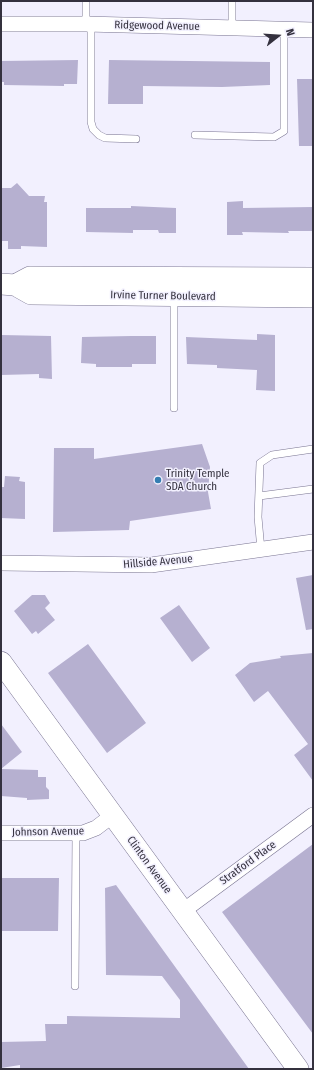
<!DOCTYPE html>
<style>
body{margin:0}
#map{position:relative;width:314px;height:1070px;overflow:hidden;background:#f2f0fe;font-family:"Fira Sans Condensed",sans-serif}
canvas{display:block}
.frame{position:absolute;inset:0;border:2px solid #34313e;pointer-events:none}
.north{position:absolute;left:258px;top:16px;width:40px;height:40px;-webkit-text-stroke:3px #f2f0fe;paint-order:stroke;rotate:73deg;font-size:11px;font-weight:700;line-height:16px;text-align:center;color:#34313e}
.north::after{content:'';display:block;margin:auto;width:14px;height:18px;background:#34313e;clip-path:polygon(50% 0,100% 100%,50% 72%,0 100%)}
</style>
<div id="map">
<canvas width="314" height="1070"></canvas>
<div class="frame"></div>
<div class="north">N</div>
</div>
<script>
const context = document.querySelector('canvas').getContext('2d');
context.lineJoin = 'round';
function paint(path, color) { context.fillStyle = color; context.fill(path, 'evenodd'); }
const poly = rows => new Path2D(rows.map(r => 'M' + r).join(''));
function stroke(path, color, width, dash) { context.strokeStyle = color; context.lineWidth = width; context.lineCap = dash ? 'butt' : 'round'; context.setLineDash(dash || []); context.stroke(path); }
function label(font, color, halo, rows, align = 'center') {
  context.font = font + ' "Fira Sans Condensed",sans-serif'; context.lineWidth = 3; context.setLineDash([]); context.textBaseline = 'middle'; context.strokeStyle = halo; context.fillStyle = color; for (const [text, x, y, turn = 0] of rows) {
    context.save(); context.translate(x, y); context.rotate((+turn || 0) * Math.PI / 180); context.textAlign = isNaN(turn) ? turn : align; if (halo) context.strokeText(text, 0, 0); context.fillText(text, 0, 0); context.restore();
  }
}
paint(poly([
 [78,60,77,84,64,84,64,86,4,85,4,82,1,82,1,61],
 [109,60,270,62,270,85,222,87,143,86,143,104,108,104],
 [297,79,313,79,313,146,299,146],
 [17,183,29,196,45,196,44,202,47,202,47,247,21,246,21,249,8,249,8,241,1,241,1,188,11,188],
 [243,201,243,208,313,207,313,231,288,231,289,233,242,232,243,235,227,235,227,202],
 [131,206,176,208,176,233,159,233,158,230,133,230,133,233,86,232,86,208,131,208],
 [257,334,275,335,275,391,256,390,257,370,217,368,217,365,187,364,186,337,257,340],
 [1,335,51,336,52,379,39,378,39,374,1,375],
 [131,336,156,336,156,364,132,364,132,367,96,367,96,364,81,363,82,337],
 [202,444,210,467,208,492,211,509,130,521,129,530,53,532,54,448,94,448,94,459],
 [5,476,20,477,19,481,25,482,25,519,1,518,1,487,4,487],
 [313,575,313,629,306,630,296,578],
 [32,595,45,595,50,603,45,608,55,620,38,634,36,631,32,634,14,611],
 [179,605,210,648,192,662,160,618],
 [88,644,146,723,107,753,48,673],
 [313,653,313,781,294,755,308,744,268,691,254,702,235,675,250,663,281,658,280,656],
 [1,724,22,752,1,769],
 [1,769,38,770,38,777,46,777,46,787,49,790,49,799,27,800,27,798,1,796],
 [313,844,313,1034,222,912],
 [1,878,59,878,58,931,1,931],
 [116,885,249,1069,20,1069,20,1065,1,1068,1,1042,46,1041,45,1024,67,1024,67,1016,180,1018,180,1000,162,976,106,975,105,888]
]), '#b6b0d0');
const lane = poly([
 [86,1,86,24],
 [232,1,232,28],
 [91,24,91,122,93,129,99,135,105,138,136,139],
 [195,135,274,137,284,131,284,29],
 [174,296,174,408],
 [259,496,313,489],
 [261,550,258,517,260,463,272,455,313,449],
 [75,986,76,833]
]);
const street = poly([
 [1,24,86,24,313,30],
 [1,563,151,565,313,542],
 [1,833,83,833,96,828,113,815],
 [183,911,313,815]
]);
const secondary = poly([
 [1,284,15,285,31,294,313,297],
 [15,285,30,277,313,278],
 [1,662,298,1069]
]);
stroke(lane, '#797491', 8);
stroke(street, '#797491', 16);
stroke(secondary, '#797491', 22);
stroke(lane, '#fff', 7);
stroke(street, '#fff', 15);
stroke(secondary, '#fff', 21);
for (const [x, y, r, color] of [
 [158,480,4,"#357eb2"]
]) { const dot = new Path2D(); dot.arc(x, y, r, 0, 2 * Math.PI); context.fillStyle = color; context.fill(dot); stroke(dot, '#f2f0fe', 1.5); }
label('11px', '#34313e', '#f2f0fe', [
 ["Ridgewood Avenue",157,26,1],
 ["Irvine Turner Boulevard",163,296,1],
 ["Hillside Avenue",158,562,-5],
 ["Johnson Avenue",48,832,-1],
 ["Stratford Place",248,863,-36],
 ["Clinton Avenue",149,865,54]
]);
label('11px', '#34313e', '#f2f0fe', [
 ["Trinity Temple",166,474],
 ["SDA Church",166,487]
], 'left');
</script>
